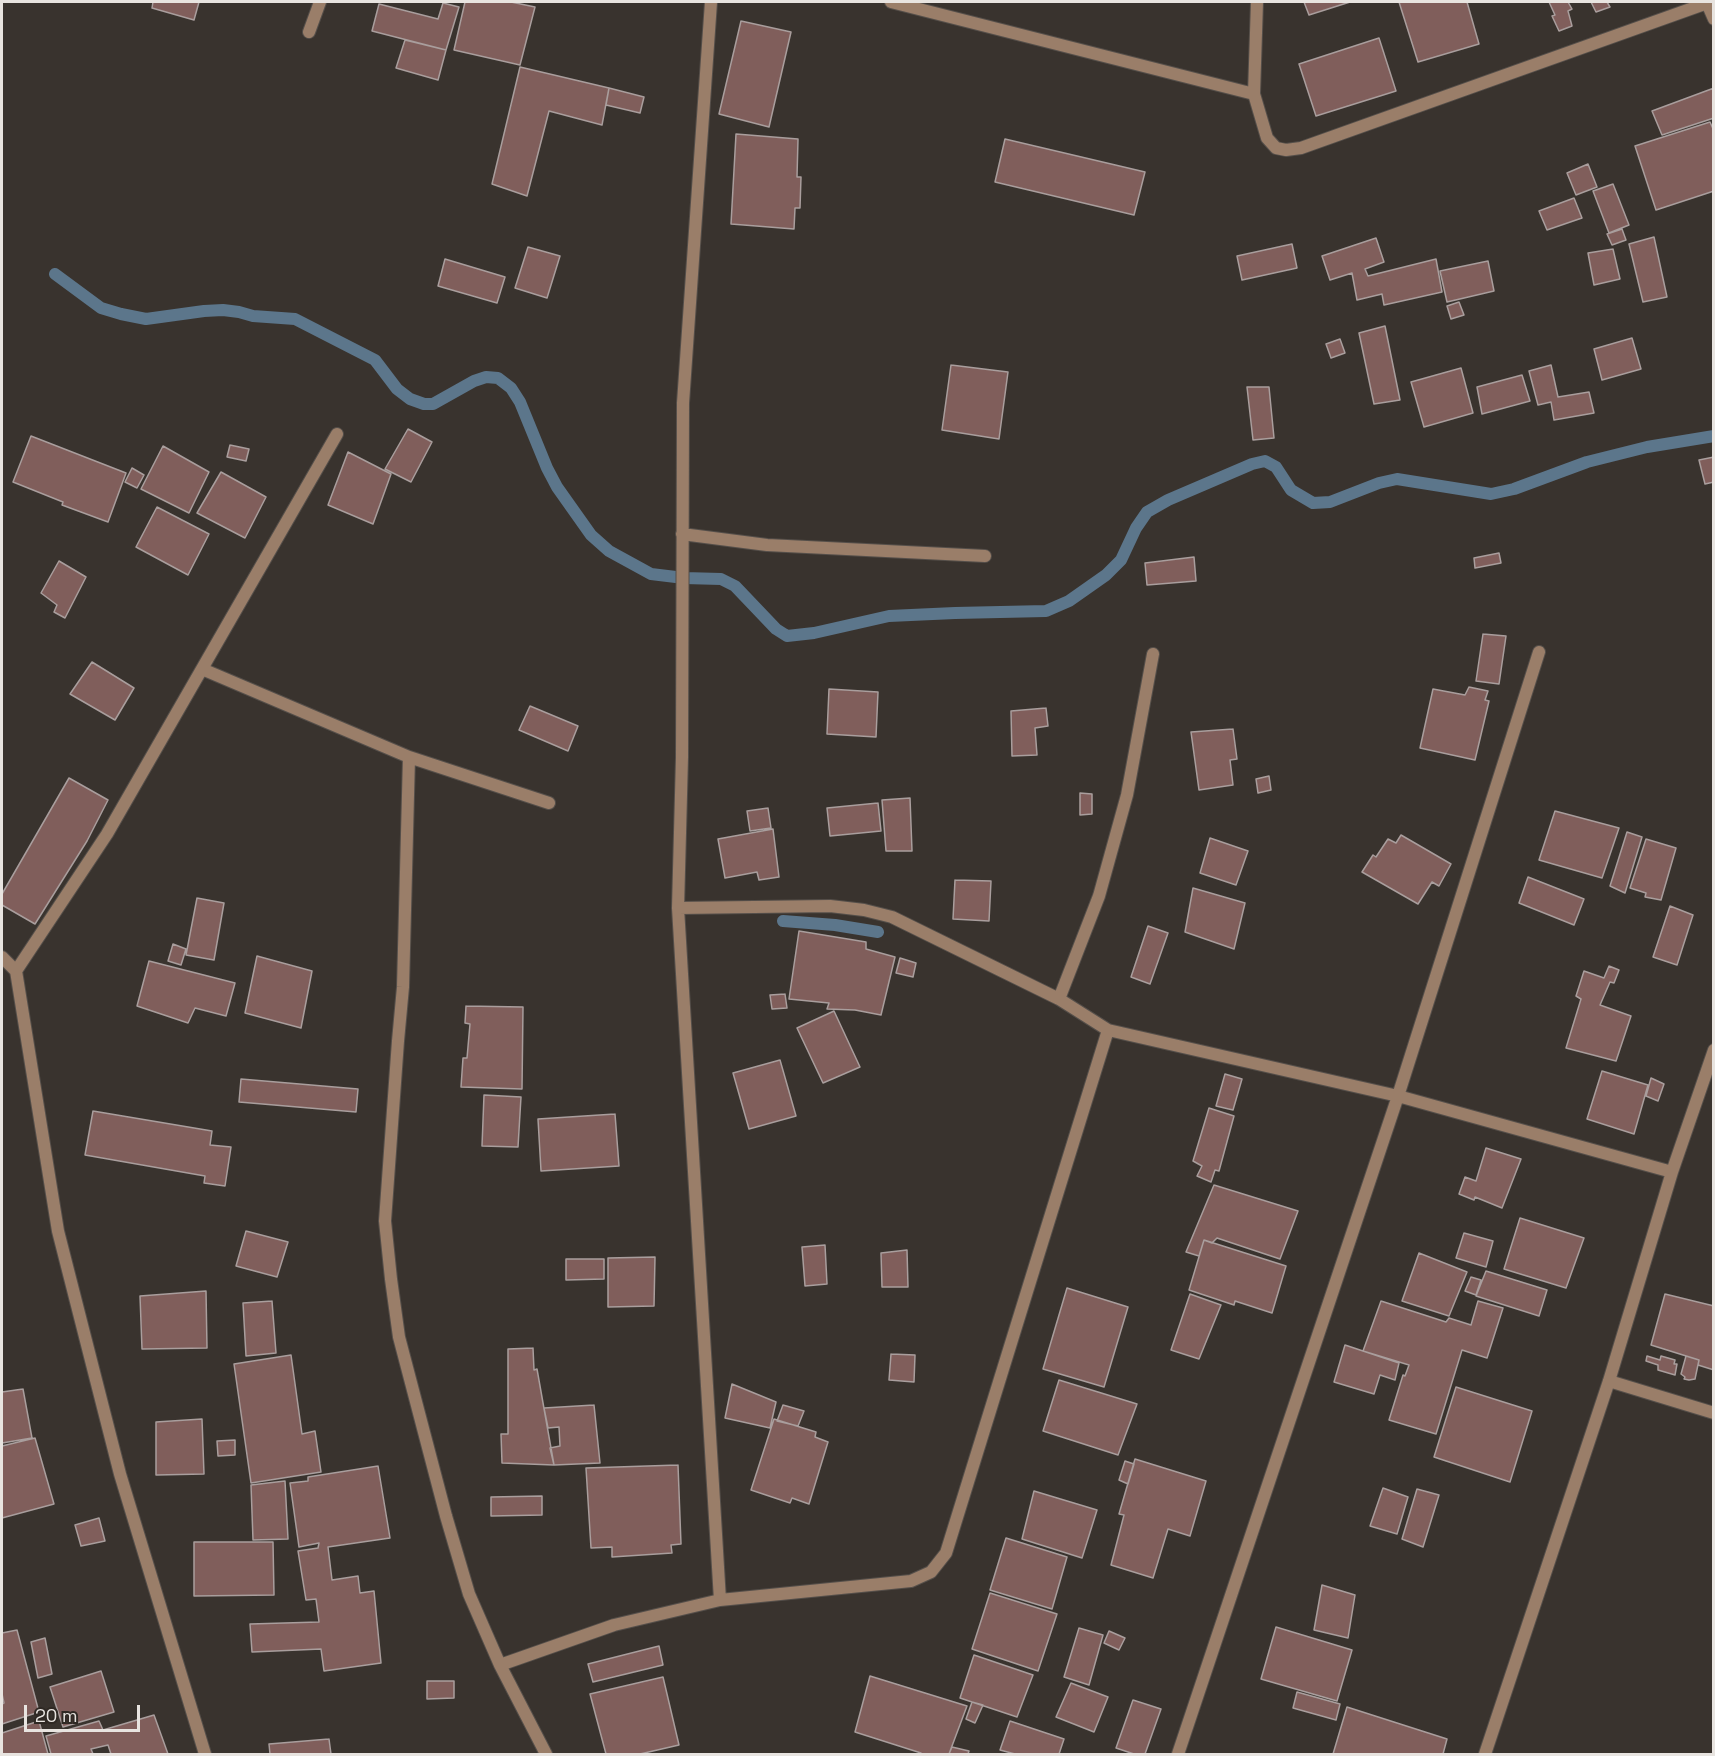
<!DOCTYPE html>
<style>
body{margin:0}
#map{position:relative;width:1715px;height:1756px;overflow:hidden;background:#39332e;font-family:"Space Grotesk",sans-serif}
canvas{display:block}
.frame{position:absolute;inset:0;border:3px solid #e8e4e0;pointer-events:none}
.scale{position:absolute;left:24px;top:1705px;width:116px;height:27px;box-sizing:border-box;border:3px solid #e8e4e0;border-top:0;padding-left:8px;font-size:18px;line-height:21px;white-space:nowrap;color:#e8e4e0;-webkit-text-stroke:4px #2f2924;paint-order:stroke}
</style>
<div id="map">
<canvas width="1715" height="1756"></canvas>
<div class="frame"></div>
<div class="scale">20 m</div>
</div>
<script>
const context = document.querySelector('canvas').getContext('2d');
context.lineJoin = 'round';
const poly = rows => new Path2D(rows.map(r => 'M' + r).join(''));
function stroke(path, color, width, dash) { context.strokeStyle = color; context.lineWidth = width; context.lineCap = dash ? 'butt' : 'round'; context.setLineDash(dash || []); context.stroke(path); }
function paint(path, color) { context.fillStyle = color; context.fill(path, 'evenodd'); }
stroke(poly([
 [55,274,101,308,121,314,146,319,204,311,223,310,239,312,253,316,295,319,375,360,397,389,410,399,424,404,433,404,474,381,486,377,498,378,511,388,520,402,547,468,557,487,591,535,609,551,651,574,684,578,721,579,735,586,776,629,787,636,814,633,889,616,955,613,1046,611,1069,601,1106,575,1121,560,1136,528,1147,512,1168,500,1252,464,1265,461,1276,467,1291,490,1313,503,1330,502,1379,483,1397,479,1491,494,1514,489,1587,462,1647,447,1714,436],
 [783,921,835,925,878,932]
]), '#5c768b', 12);
const building = poly([
 [153,2,199,2,194,20,152,8,153,2],
 [465,2,511,2,535,7,520,65,454,50,465,2],
 [1304,2,1350,2,1309,15,1304,2],
 [1399,2,1467,2,1479,44,1418,62,1399,2],
 [1549,2,1568,2,1572,9,1568,11,1572,26,1559,31,1552,16,1555,15,1549,2],
 [1591,2,1607,2,1610,7,1596,12,1591,2],
 [443,3,459,7,446,50,372,31,379,4,438,19,443,3],
 [741,21,791,32,769,127,719,114,741,21],
 [1379,38,1396,91,1316,116,1299,64,1379,38],
 [405,40,446,50,438,80,396,68,405,40],
 [520,67,609,88,602,125,549,111,527,196,492,184,520,67],
 [609,88,644,97,640,113,606,105,609,88],
 [1714,88,1714,118,1662,135,1652,111,1714,88],
 [1710,122,1714,131,1714,191,1656,210,1635,146,1710,122],
 [736,134,798,139,797,177,801,177,800,208,795,208,794,229,731,224,736,134],
 [1005,139,1145,172,1134,215,995,182,1005,139],
 [1588,164,1597,187,1576,195,1567,173,1588,164],
 [1613,184,1629,225,1609,233,1593,191,1613,184],
 [1574,198,1582,218,1547,230,1539,211,1574,198],
 [1622,229,1626,240,1612,245,1607,234,1622,229],
 [1654,237,1667,297,1643,302,1629,244,1654,237],
 [1376,238,1384,262,1365,269,1368,276,1436,259,1442,292,1384,305,1382,294,1357,300,1352,273,1330,280,1322,256,1376,238],
 [1292,244,1297,268,1242,280,1237,256,1292,244],
 [528,247,560,256,547,298,515,288,528,247],
 [1613,249,1620,279,1594,285,1588,253,1613,249],
 [445,259,505,277,497,303,438,286,445,259],
 [1488,261,1494,291,1447,302,1440,271,1488,261],
 [1459,302,1464,315,1451,319,1447,306,1459,302],
 [1385,326,1400,400,1374,404,1359,333,1385,326],
 [1632,338,1641,369,1602,380,1594,349,1632,338],
 [1340,339,1345,353,1331,358,1326,344,1340,339],
 [951,365,1008,372,999,439,942,430,951,365],
 [1551,365,1558,397,1589,392,1594,413,1554,420,1551,402,1538,405,1529,371,1551,365],
 [1461,368,1473,413,1424,427,1411,382,1461,368],
 [1522,375,1530,401,1482,414,1477,387,1522,375],
 [1247,387,1269,387,1274,438,1253,440,1247,387],
 [408,429,432,442,411,482,385,469,408,429],
 [31,436,126,473,108,522,62,505,63,502,13,482,31,436],
 [230,445,249,449,246,461,227,457,230,445],
 [163,446,209,472,189,513,141,489,163,446],
 [348,452,391,474,373,524,328,505,348,452],
 [1714,457,1714,482,1705,484,1699,460,1714,457],
 [132,468,144,475,137,488,125,482,132,468],
 [221,472,266,497,245,538,197,513,221,472],
 [157,507,209,534,188,575,136,547,157,507],
 [1499,553,1501,563,1475,568,1474,558,1499,553],
 [1194,557,1196,581,1147,585,1145,563,1194,557],
 [59,561,86,577,65,618,54,612,57,605,41,593,59,561],
 [1483,634,1506,636,1499,684,1476,681,1483,634],
 [92,662,134,688,115,720,70,694,92,662],
 [1469,687,1488,691,1485,700,1489,701,1475,760,1420,748,1433,689,1465,695,1469,687],
 [829,689,878,692,876,737,827,734,829,689],
 [530,706,578,726,568,751,519,730,530,706],
 [1046,708,1048,726,1035,728,1037,755,1012,756,1011,711,1046,708],
 [1233,729,1237,759,1230,760,1233,785,1199,790,1191,732,1233,729],
 [1269,776,1271,790,1258,793,1256,779,1269,776],
 [69,778,108,800,87,841,35,924,2,905,2,894,69,778],
 [1080,793,1092,794,1092,814,1080,815,1080,793],
 [910,798,912,851,886,851,882,800,910,798],
 [878,803,881,831,830,836,827,808,878,803],
 [768,808,771,828,750,831,747,811,768,808],
 [1555,811,1619,828,1602,878,1539,860,1555,811],
 [773,829,779,877,759,880,757,872,725,878,718,839,773,829],
 [1627,832,1642,837,1625,893,1610,886,1627,832],
 [1401,835,1451,864,1439,886,1432,882,1418,904,1362,872,1373,855,1376,857,1388,839,1396,843,1401,835],
 [1210,838,1248,851,1236,885,1200,873,1210,838],
 [1646,839,1676,848,1661,900,1645,897,1646,893,1630,888,1646,839],
 [1528,877,1584,899,1574,925,1519,903,1528,877],
 [955,880,991,881,989,921,953,919,955,880],
 [1193,888,1245,903,1234,949,1185,932,1193,888],
 [197,898,224,903,214,960,186,955,197,898],
 [1670,906,1693,915,1677,965,1653,957,1670,906],
 [1148,926,1168,933,1150,984,1131,977,1148,926],
 [799,931,866,942,866,949,895,957,881,1015,855,1010,827,1009,829,1003,789,999,799,931],
 [173,944,186,949,181,965,168,961,173,944],
 [257,956,312,971,301,1028,245,1013,257,956],
 [900,958,916,963,913,977,896,973,900,958],
 [149,961,235,983,226,1016,195,1008,188,1023,137,1006,149,961],
 [1609,966,1619,970,1614,983,1610,982,1600,1005,1631,1016,1616,1061,1566,1048,1581,999,1576,996,1584,971,1604,978,1609,966],
 [785,994,787,1008,772,1009,770,995,785,994],
 [466,1006,523,1007,522,1089,461,1087,463,1058,467,1058,470,1024,465,1023,466,1006],
 [834,1011,860,1067,823,1083,797,1028,834,1011],
 [780,1060,796,1116,749,1129,733,1073,780,1060],
 [1602,1071,1648,1085,1634,1134,1587,1119,1602,1071],
 [1225,1074,1242,1079,1233,1110,1216,1106,1225,1074],
 [1651,1078,1664,1084,1658,1101,1646,1096,1651,1078],
 [241,1079,358,1089,356,1112,239,1102,241,1079],
 [484,1095,521,1097,518,1147,482,1146,484,1095],
 [1209,1108,1234,1116,1219,1171,1215,1170,1211,1182,1197,1176,1202,1166,1193,1161,1209,1108],
 [93,1111,212,1131,210,1145,231,1147,225,1186,204,1183,205,1176,85,1155,93,1111],
 [615,1114,619,1166,541,1171,538,1119,615,1114],
 [1486,1148,1521,1159,1502,1208,1475,1197,1474,1200,1459,1194,1465,1177,1476,1181,1486,1148],
 [1214,1185,1298,1211,1280,1259,1217,1238,1212,1243,1204,1240,1199,1256,1186,1252,1214,1185],
 [1520,1218,1584,1238,1566,1288,1504,1269,1520,1218],
 [246,1231,288,1242,277,1277,236,1266,246,1231],
 [1464,1233,1493,1241,1486,1267,1456,1258,1464,1233],
 [1204,1240,1286,1266,1272,1313,1235,1301,1234,1305,1189,1290,1204,1240],
 [825,1245,827,1284,805,1286,802,1247,825,1245],
 [907,1250,908,1287,882,1287,881,1253,907,1250],
 [1419,1253,1467,1272,1449,1316,1402,1301,1419,1253],
 [655,1257,654,1306,608,1307,608,1258,655,1257],
 [566,1259,604,1259,604,1279,566,1280,566,1259],
 [1486,1271,1547,1290,1539,1316,1476,1296,1486,1271],
 [1471,1277,1481,1280,1476,1295,1465,1291,1471,1277],
 [1067,1288,1128,1307,1104,1387,1043,1369,1067,1288],
 [206,1291,207,1348,142,1349,140,1296,206,1291],
 [1190,1294,1221,1305,1199,1359,1171,1350,1190,1294],
 [1665,1294,1714,1306,1714,1370,1698,1365,1699,1360,1651,1345,1665,1294],
 [272,1301,276,1353,246,1356,243,1303,272,1301],
 [1381,1301,1446,1322,1449,1318,1471,1325,1478,1301,1503,1308,1487,1358,1462,1350,1436,1434,1389,1420,1403,1375,1405,1376,1409,1365,1363,1351,1381,1301],
 [1345,1345,1399,1363,1395,1380,1380,1375,1374,1394,1334,1382,1345,1345],
 [533,1348,534,1370,537,1369,554,1465,502,1463,501,1434,508,1434,508,1349,533,1348],
 [891,1354,915,1355,914,1382,889,1380,891,1354],
 [291,1355,302,1434,315,1431,321,1472,251,1483,234,1364,291,1355],
 [1647,1356,1660,1360,1661,1356,1675,1360,1674,1364,1677,1364,1675,1375,1658,1370,1658,1365,1646,1361,1647,1356],
 [1686,1356,1699,1360,1695,1379,1689,1380,1684,1379,1685,1377,1681,1374,1686,1356],
 [1059,1380,1137,1404,1118,1455,1043,1431,1059,1380],
 [732,1384,776,1402,770,1428,725,1418,732,1384],
 [1456,1387,1532,1411,1510,1482,1434,1457,1456,1387],
 [23,1389,32,1438,2,1443,2,1392,23,1389],
 [594,1405,600,1463,554,1465,550,1448,560,1446,559,1427,548,1428,544,1408,594,1405],
 [783,1405,804,1411,798,1426,777,1421,783,1405],
 [202,1419,204,1474,156,1475,156,1422,202,1419],
 [774,1419,816,1432,815,1437,828,1442,809,1504,792,1498,790,1503,751,1490,774,1419],
 [35,1438,54,1504,2,1518,2,1446,35,1438],
 [235,1440,235,1455,218,1456,217,1441,235,1440],
 [1135,1459,1206,1481,1190,1536,1168,1529,1153,1578,1111,1565,1124,1515,1119,1514,1135,1459],
 [1125,1461,1134,1464,1128,1484,1119,1480,1125,1461],
 [678,1465,681,1544,671,1545,672,1553,612,1557,612,1547,591,1548,586,1468,678,1465],
 [378,1466,390,1538,328,1547,332,1580,358,1576,360,1593,374,1591,381,1663,324,1671,321,1649,252,1652,250,1624,319,1622,316,1599,306,1600,298,1551,318,1548,319,1543,299,1547,290,1483,308,1481,308,1477,378,1466],
 [285,1481,288,1539,253,1540,251,1485,285,1481],
 [1383,1488,1408,1497,1397,1534,1370,1526,1383,1488],
 [1417,1489,1439,1495,1423,1547,1402,1539,1417,1489],
 [1034,1491,1097,1510,1082,1558,1022,1539,1034,1491],
 [542,1496,542,1515,491,1516,491,1497,542,1496],
 [99,1518,105,1541,81,1546,75,1525,99,1518],
 [1006,1538,1067,1557,1052,1609,990,1590,1006,1538],
 [194,1542,273,1542,274,1595,194,1596,194,1542],
 [1322,1585,1355,1595,1348,1638,1314,1630,1322,1585],
 [990,1593,1057,1614,1038,1671,972,1649,990,1593],
 [1276,1627,1352,1650,1337,1701,1261,1679,1276,1627],
 [1079,1628,1103,1635,1089,1685,1064,1677,1079,1628],
 [17,1630,39,1712,2,1724,2,1704,4,1703,2,1694,2,1633,17,1630],
 [1109,1631,1125,1638,1119,1650,1104,1643,1109,1631],
 [45,1638,52,1674,38,1678,31,1642,45,1638],
 [659,1646,663,1665,593,1682,588,1664,659,1646],
 [974,1655,1033,1675,1017,1717,960,1698,974,1655],
 [101,1671,114,1712,63,1727,50,1687,101,1671],
 [870,1676,967,1706,949,1754,920,1754,921,1753,855,1732,870,1676],
 [663,1677,679,1745,640,1754,606,1754,590,1694,663,1677],
 [427,1681,454,1681,454,1698,427,1699,427,1681],
 [1071,1683,1108,1697,1094,1732,1056,1717,1071,1683],
 [1297,1692,1340,1704,1336,1720,1293,1708,1297,1692],
 [1133,1700,1161,1709,1145,1754,1134,1754,1116,1748,1133,1700],
 [972,1702,983,1705,975,1723,966,1719,972,1702],
 [1347,1707,1447,1739,1443,1754,1333,1754,1347,1707],
 [154,1715,168,1754,111,1754,108,1745,91,1749,93,1754,51,1754,46,1736,99,1721,103,1730,154,1715],
 [39,1721,48,1754,2,1754,2,1733,39,1721],
 [1010,1721,1064,1739,1059,1754,1015,1754,1000,1750,1010,1721],
 [329,1739,331,1754,270,1754,269,1744,329,1739],
 [952,1747,969,1751,968,1754,949,1754,952,1747]
]);
paint(building, '#805e5b');
stroke(building, '#a99e9d', 1.5);
const minor = poly([
 [711,2,683,403,682,757,678,908,720,1600],
 [891,2,1254,94],
 [1257,2,1254,94,1267,138,1276,148,1286,150,1301,148,1710,2],
 [1707,3,1714,19],
 [309,32,320,2],
 [682,534,767,545,985,556],
 [202,669,409,757,403,987,398,1041,385,1221,391,1279,399,1337,446,1516,469,1594,500,1665,546,1754],
 [409,757,549,803],
 [678,908,830,906,864,910,892,917,1059,999,1108,1030,1398,1096,1672,1172],
 [2,957,16,971,58,1231,120,1474,205,1754],
 [16,971,107,834,337,434],
 [1059,999,1099,896,1127,795,1153,654],
 [1609,1381,1714,1413],
 [500,1665,614,1625,720,1600,911,1581,931,1572,946,1553,1108,1030],
 [1178,1754,1398,1096,1539,652],
 [1485,1754,1609,1381,1672,1172,1714,1050]
]);
stroke(minor, '#554f4a', 14);
stroke(minor, '#9a7e69', 12);
</script>
